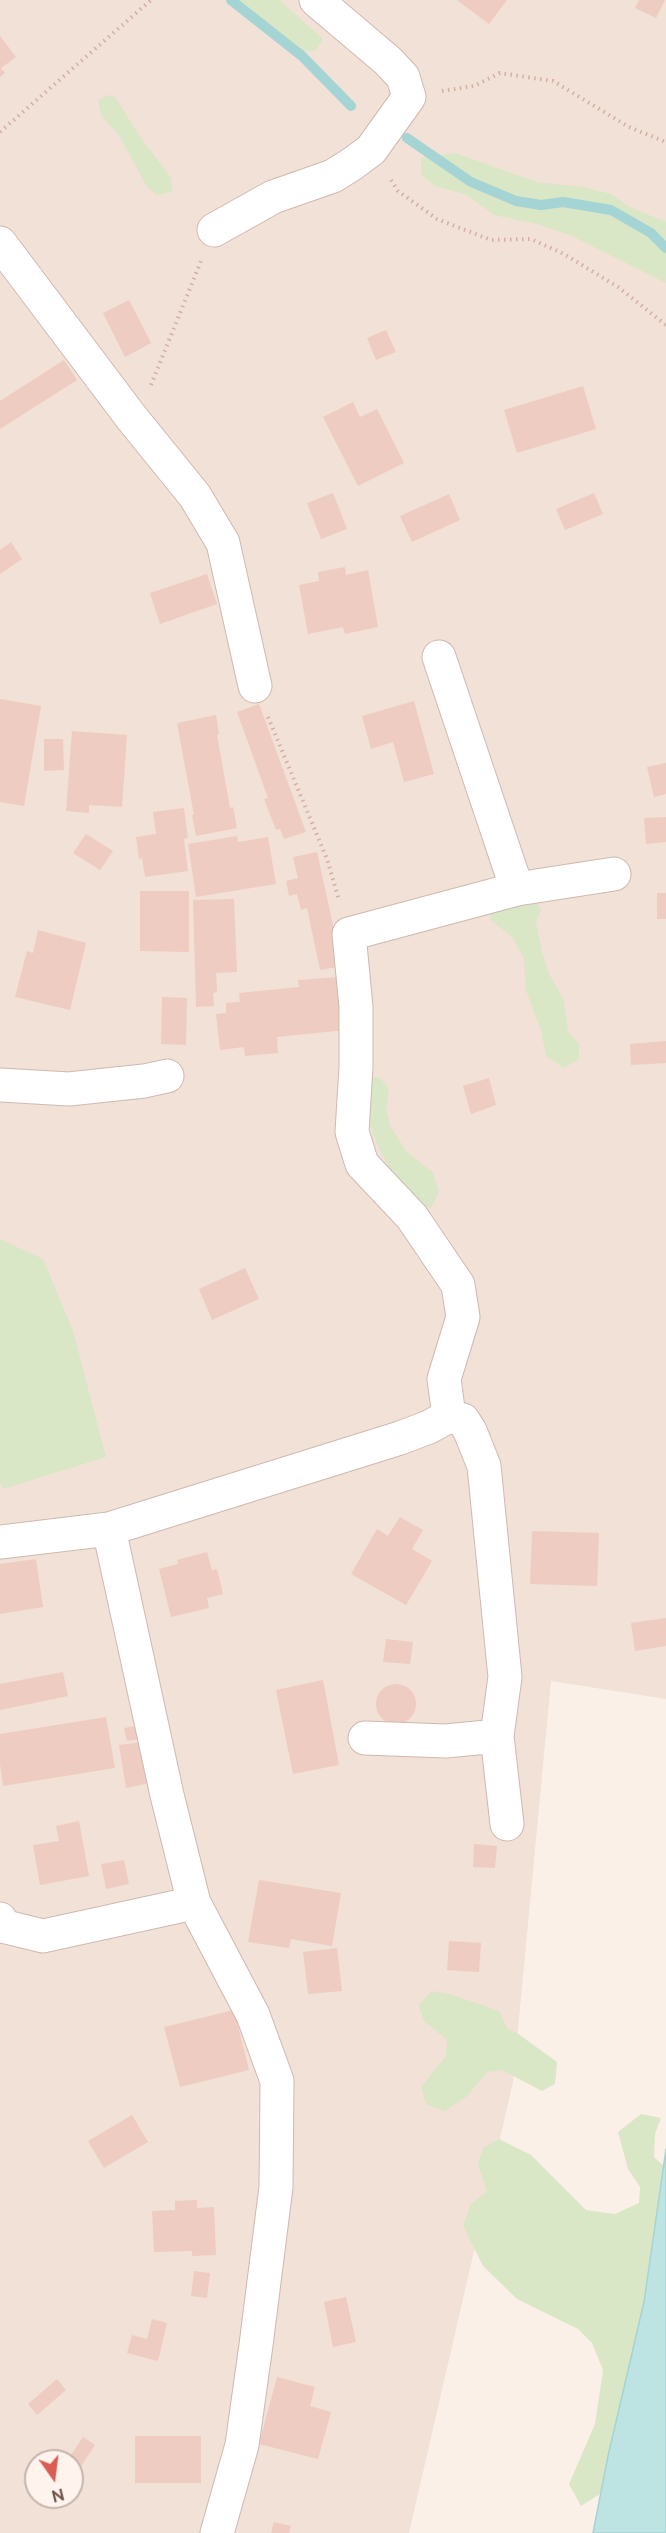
<!DOCTYPE html>
<style>
body{margin:0}
#map{position:relative;width:666px;height:2533px;overflow:hidden;background:#fbf0e7;font-family:Raleway,sans-serif}
canvas{display:block}
.north{position:absolute;left:24px;top:2449px;width:60px;height:60px;box-sizing:border-box;background:#fef4ed;border:2px solid #c6b4ad;border-radius:50%;rotate:166deg;font-size:16px;font-weight:700;line-height:24px;text-align:center;color:#72554d}
.north::after{content:'';display:block;margin:auto;width:21px;height:27px;background:#db5e56;clip-path:polygon(50% 0,100% 100%,50% 72%,0 100%)}
</style>
<div id="map">
<canvas width="666" height="2533"></canvas>
<div class="north">N</div>
</div>
<script>
const context = document.querySelector('canvas').getContext('2d');
context.lineJoin = 'round';
function paint(path, color) { context.fillStyle = color; context.fill(path, 'evenodd'); }
const poly = rows => new Path2D(rows.map(r => 'M' + r).join(''));
function stroke(path, color, width, dash) { context.strokeStyle = color; context.lineWidth = width; context.lineCap = dash ? 'butt' : 'round'; context.setLineDash(dash || []); context.stroke(path); }
paint(poly([
 [0,0,666,0,666,1699,551,1681,513,2082,409,2533,0,2533],
 [36,2461,72,2461,72,2497,36,2497]
]), '#f2e1d6');
paint(poly([
 [233,0,279,0,323,39,315,51,297,51],
 [107,95,115,97,141,138,171,178,172,192,157,195,147,187,120,137,101,115,98,100],
 [455,153,537,182,583,187,611,194,628,206,666,222,666,283,572,236,537,224,494,215,467,195,435,186,421,175,421,158],
 [535,900,541,910,536,922,542,952,549,974,564,1000,568,1032,579,1044,579,1059,564,1068,546,1056,541,1031,526,990,524,959,513,938,490,919,491,905],
 [371,1077,380,1078,389,1089,386,1109,390,1126,406,1151,433,1173,439,1192,431,1208,411,1204,381,1153,371,1129,367,1108],
 [0,1239,43,1259,73,1331,106,1457,3,1489,0,1483],
 [432,1991,449,1994,499,2011,507,2028,517,2033,557,2062,555,2084,542,2091,502,2070,487,2072,467,2096,445,2111,426,2104,421,2087,446,2056,447,2040,424,2021,419,2005],
 [641,2114,661,2118,655,2134,654,2157,666,2168,657,2296,644,2302,600,2494,581,2506,569,2484,595,2424,603,2370,592,2343,578,2329,517,2299,483,2266,463,2226,471,2204,487,2191,478,2165,483,2148,499,2139,531,2155,586,2210,615,2214,639,2203,640,2187,628,2169,618,2132]
]), '#d9e7c6');
const water = poly([
 [666,2149,666,2533,593,2533,608,2456,644,2302,666,2149]
]);
paint(water, '#bde3e2');
stroke(water, '#a4d4d4', 1.5);
stroke(poly([
 [231,0,302,56,351,106],
 [407,138,471,182,516,201,541,205,563,202,611,210,651,233,666,248]
]), '#a4d4d4', 10);
paint(poly([
 [457,0,507,0,489,24],
 [639,0,665,0,656,18,635,8],
 [0,36,16,57,1,68,5,73,0,77],
 [129,300,151,343,125,357,103,313],
 [386,330,396,352,376,360,367,338],
 [64,360,77,380,0,429,0,401],
 [583,386,596,429,517,453,504,410],
 [353,402,360,417,377,409,404,463,358,486,323,417],
 [333,493,347,529,321,539,307,503],
 [594,493,603,514,565,530,556,509],
 [449,494,460,520,412,542,400,516],
 [11,542,22,559,0,574,0,550],
 [345,567,346,575,368,570,378,627,345,634,343,627,308,634,299,585,319,581,318,572],
 [207,574,217,604,160,624,150,593],
 [0,699,41,706,24,806,0,802],
 [414,701,434,774,404,782,393,742,371,749,362,716],
 [259,704,306,832,284,839,280,829,276,830,264,799,268,798,237,712],
 [216,715,219,734,217,735,230,808,233,807,237,828,196,836,192,815,194,815,177,723],
 [72,731,127,735,122,807,89,805,89,813,66,811],
 [44,739,63,739,64,770,44,771],
 [666,763,666,794,654,797,647,767],
 [184,808,188,838,184,839,188,871,145,877,142,858,139,859,136,837,156,834,153,812],
 [666,817,666,842,646,844,644,818],
 [86,834,113,851,100,870,73,853],
 [237,836,238,842,268,837,276,884,196,897,188,844],
 [317,852,342,966,320,970,307,908,301,910,297,894,289,896,286,881,298,878,293,857],
 [140,891,189,891,189,952,140,951],
 [657,893,666,893,666,919,657,919],
 [234,899,237,972,216,973,217,992,213,993,214,1006,196,1007,193,900],
 [38,930,86,943,70,1010,15,997,27,951,33,953],
 [341,977,346,1030,277,1037,278,1053,245,1056,244,1047,220,1050,216,1014,226,1013,226,1003,240,1002,239,993,299,987,298,980],
 [162,997,187,998,186,1045,161,1044],
 [666,1041,666,1063,631,1065,630,1044],
 [489,1078,496,1105,471,1114,463,1086],
 [245,1268,259,1299,212,1320,199,1289],
 [400,1517,423,1530,412,1549,432,1561,406,1605,351,1574,377,1529,388,1536],
 [532,1531,599,1533,597,1586,530,1584],
 [207,1552,212,1570,217,1569,223,1594,207,1598,209,1608,171,1617,159,1569,178,1564,177,1560],
 [36,1559,43,1607,0,1614,0,1564],
 [666,1618,666,1646,635,1651,631,1623],
 [386,1639,413,1642,410,1664,383,1662],
 [63,1672,68,1696,0,1710,0,1684],
 [323,1680,339,1765,293,1774,276,1690],
 '376 1704a20 20 0 1 1 40 0a20 20 0 1 1-40 0Z',
 [106,1717,115,1768,3,1786,0,1764,0,1734],
 [136,1726,139,1739,127,1741,124,1728],
 [143,1742,150,1783,126,1788,119,1745],
 [79,1821,89,1876,40,1885,33,1845,59,1841,56,1826],
 [474,1844,497,1846,495,1868,473,1867],
 [124,1860,129,1884,106,1889,101,1864],
 [259,1880,341,1893,332,1946,291,1939,289,1948,248,1942],
 [449,1941,481,1943,479,1972,447,1970],
 [337,1948,342,1991,308,1994,303,1952],
 [234,2010,249,2070,180,2087,164,2027],
 [132,2115,148,2142,104,2168,88,2141],
 [197,2200,197,2208,214,2207,216,2255,192,2256,192,2251,154,2252,152,2211,175,2210,175,2201],
 [194,2271,210,2273,207,2298,191,2296],
 [346,2297,356,2342,333,2347,324,2302],
 [152,2319,167,2323,158,2361,127,2353,132,2335,147,2339],
 [277,2377,315,2387,310,2406,331,2412,318,2459,259,2444],
 [57,2379,66,2390,37,2415,28,2404],
 [135,2436,201,2436,201,2483,135,2483],
 [83,2437,95,2445,72,2480,72,2461,67,2461],
 [274,2522,291,2526,289,2533,271,2533]
]), '#eeccc1');
const minor = poly([
 [214,230,273,197,333,176,352,164,371,150,409,97,403,77,388,61,316,0],
 [0,243,131,417,195,496,223,543,255,686],
 [439,657,517,889],
 [0,1085,69,1089,144,1081,167,1076],
 [449,1416,444,1379,463,1317,458,1285,412,1217,362,1164,352,1132,356,1067,356,1007,349,934,517,889,614,874],
 [109,1529,167,1795,194,1903,253,2015,277,2081,276,2187,256,2345,242,2445,217,2533],
 [0,1542,109,1529,400,1438,429,1427,449,1416,463,1420,470,1431,484,1466,505,1677,497,1736,507,1824],
 [365,1738,446,1741,497,1736],
 [0,1919,2,1926,43,1936,194,1903]
]);
stroke(minor, '#ceb9b1', 35);
stroke(poly([
 [442,91,474,86,500,73,553,81,629,127,666,142],
 [0,132,151,0],
 [391,180,398,191,437,219,491,240,531,239,564,254,618,287,666,325],
 [151,385,201,261],
 [268,717,327,859,339,900]
]), '#d3afa4', 4, [1.5, 4.5]);
stroke(minor, '#fff', 33);
</script>
